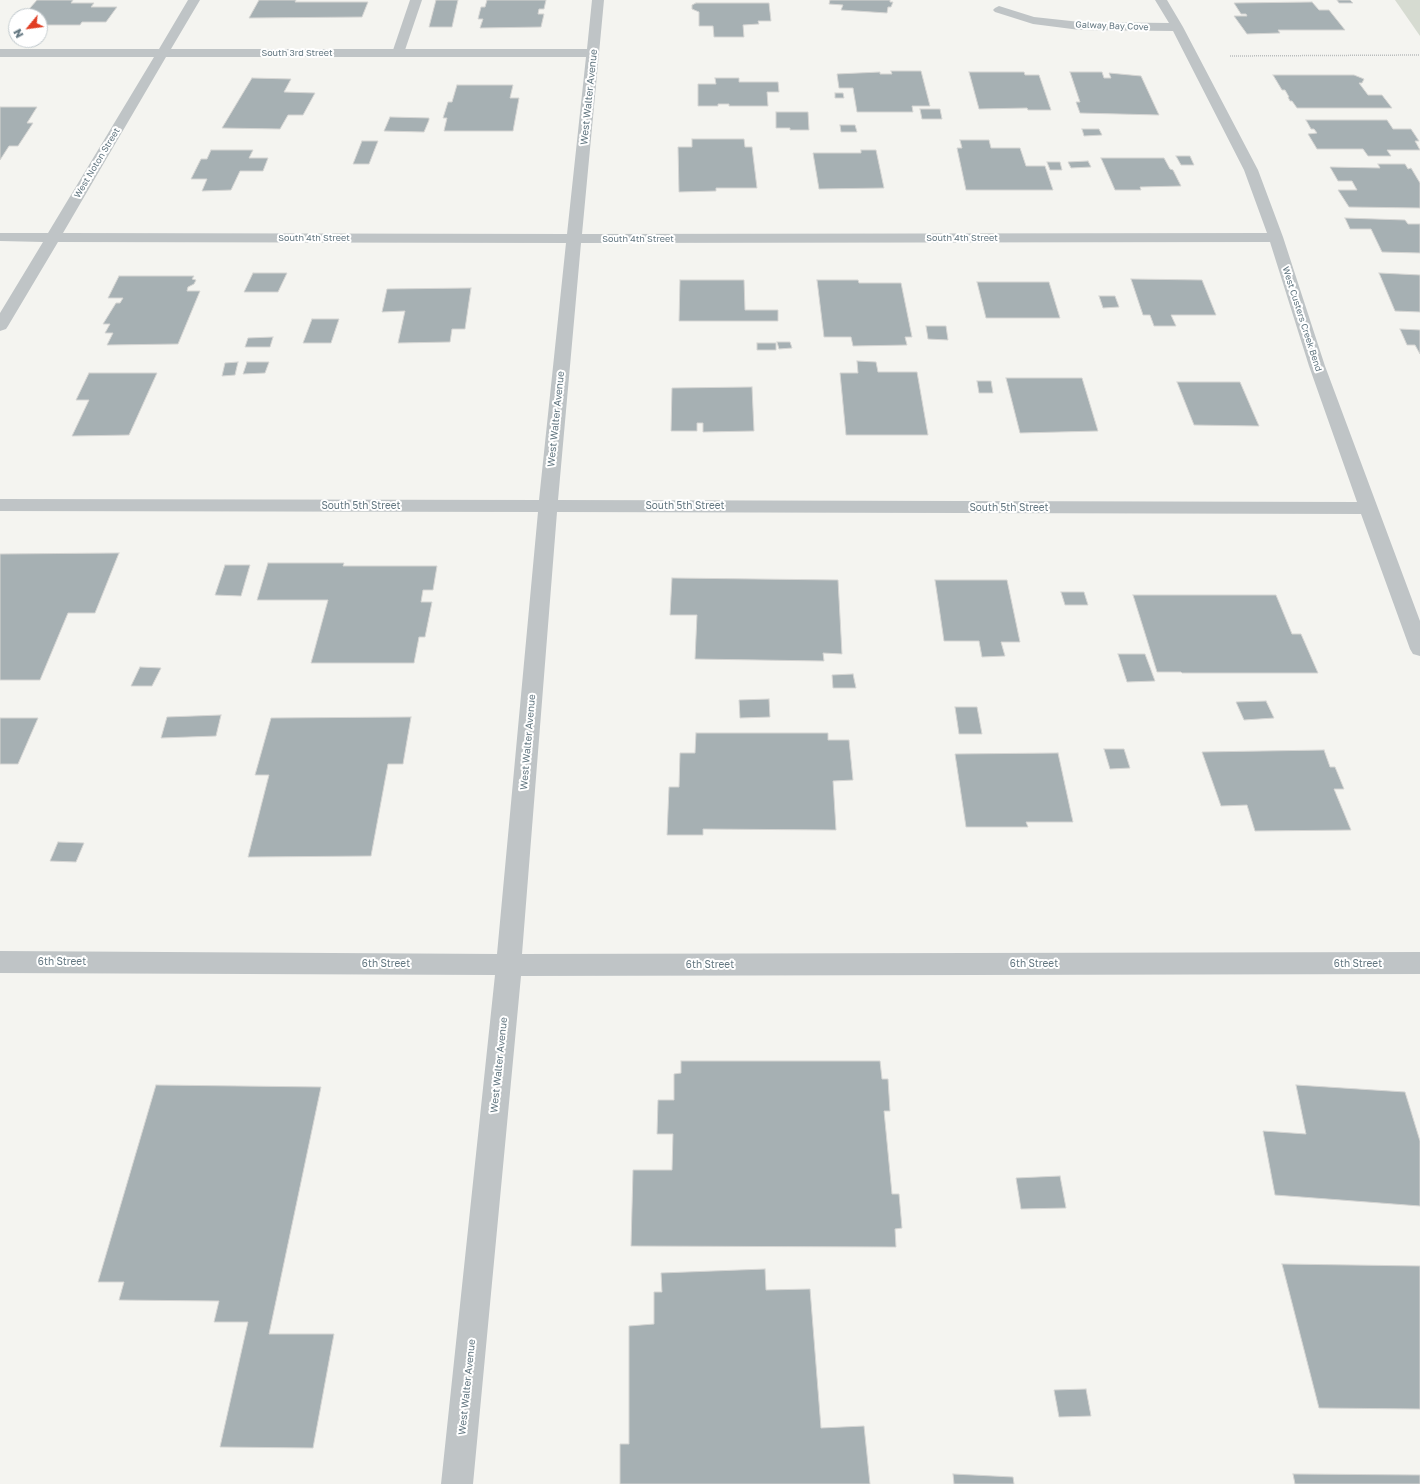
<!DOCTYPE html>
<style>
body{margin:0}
#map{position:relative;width:1420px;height:1484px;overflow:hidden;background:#f4f4f0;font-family:"Golos Text",sans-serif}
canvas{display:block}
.north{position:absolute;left:8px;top:8px;width:40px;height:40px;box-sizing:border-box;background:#fff;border:1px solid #c1c9cd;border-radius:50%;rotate:241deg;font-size:11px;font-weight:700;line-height:16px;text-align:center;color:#637781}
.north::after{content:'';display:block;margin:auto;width:14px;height:18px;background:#e13e24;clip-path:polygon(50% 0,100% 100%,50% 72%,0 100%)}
</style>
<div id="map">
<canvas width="1420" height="1484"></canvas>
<div class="north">N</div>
</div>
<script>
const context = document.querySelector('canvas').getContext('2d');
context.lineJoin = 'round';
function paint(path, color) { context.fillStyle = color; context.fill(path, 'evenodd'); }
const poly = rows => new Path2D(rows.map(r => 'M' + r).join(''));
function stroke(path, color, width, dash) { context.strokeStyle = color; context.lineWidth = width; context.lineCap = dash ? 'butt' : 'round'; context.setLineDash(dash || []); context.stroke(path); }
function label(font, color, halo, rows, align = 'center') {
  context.font = font + ' "Golos Text",sans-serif'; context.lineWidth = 4; context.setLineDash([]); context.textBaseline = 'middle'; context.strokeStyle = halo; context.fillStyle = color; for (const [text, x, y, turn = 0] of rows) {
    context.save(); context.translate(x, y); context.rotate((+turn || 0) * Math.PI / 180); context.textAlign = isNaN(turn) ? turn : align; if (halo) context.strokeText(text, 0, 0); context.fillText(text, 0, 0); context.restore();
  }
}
paint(poly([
 [1395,0,1420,0,1420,36]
]), '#d6dbd1');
const building = poly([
 [37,0,73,0,71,3,94,3,91,7,117,7,106,22,82,22,80,25,40,25,40,16,23,16,37,0],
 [259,0,296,0,295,2,368,2,362,17,249,18,259,0],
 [436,0,458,0,452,27,429,27,436,0],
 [487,0,546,0,544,9,539,9,538,14,544,14,541,27,480,28,483,19,478,19,481,7,485,7,487,0],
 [830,0,890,0,890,2,893,2,891,7,888,7,887,13,841,10,843,5,829,4,830,0],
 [1337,0,1350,0,1353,3,1339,3,1337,0],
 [1312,2,1319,10,1329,10,1345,30,1278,30,1280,33,1247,34,1234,16,1247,16,1246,14,1241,14,1234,3,1312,2],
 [696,3,769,3,771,21,758,21,759,24,743,25,744,37,714,37,713,26,699,26,699,12,692,9,692,5,696,3],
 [891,71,921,71,930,106,912,106,913,112,857,112,853,88,839,88,837,74,880,72,880,74,892,74,891,71],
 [969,72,1024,72,1025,75,1039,75,1051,110,1028,110,1027,108,979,109,969,72],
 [1070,72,1102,72,1104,78,1111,78,1109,73,1141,76,1159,115,1080,113,1076,102,1080,102,1070,72],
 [1273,75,1354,75,1364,79,1362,83,1359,83,1368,95,1382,95,1392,108,1297,108,1292,101,1290,101,1288,97,1289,97,1285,90,1282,90,1273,75],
 [252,78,291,79,284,92,315,93,303,115,288,115,280,129,222,128,252,78],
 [715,78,739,78,739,82,778,82,779,92,767,92,768,106,729,106,729,104,718,104,718,106,698,106,698,84,716,84,715,78],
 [457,85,513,85,510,98,519,98,513,131,444,131,447,118,443,118,448,102,452,102,457,85],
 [835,93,843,93,844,98,835,98,835,93],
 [0,107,37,107,27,123,33,123,18,146,9,146,0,160,0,107],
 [920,109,940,109,942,119,922,119,920,109],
 [776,112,808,112,809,130,790,130,790,128,776,128,776,112],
 [390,117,429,118,429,120,424,132,384,131,390,117],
 [1306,120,1387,120,1393,129,1411,129,1419,141,1415,141,1420,150,1387,150,1391,156,1368,156,1363,149,1317,149,1308,134,1317,133,1314,129,1311,129,1306,120],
 [840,125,855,125,857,132,841,132,840,125],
 [1082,129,1099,129,1102,135,1084,136,1082,129],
 [692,139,744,139,745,147,752,147,757,188,716,188,716,191,679,192,678,147,692,147,692,139],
 [960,140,989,140,991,148,1020,148,1026,166,1045,166,1053,190,966,190,957,148,962,148,960,140],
 [362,141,378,141,369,164,353,164,362,141],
 [211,150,253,150,249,158,268,158,263,171,240,171,231,190,202,191,207,179,191,179,201,159,207,159,211,150],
 [861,150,876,150,884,188,819,189,813,153,861,153,861,150],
 [1176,156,1190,156,1194,165,1181,165,1176,156],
 [1101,158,1164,158,1170,169,1173,170,1181,186,1140,187,1141,190,1115,190,1101,158],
 [1088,161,1091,167,1071,168,1068,162,1088,161],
 [1047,162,1060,162,1062,170,1050,170,1047,162],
 [1378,164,1405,164,1408,169,1411,168,1420,183,1420,208,1349,207,1338,190,1357,190,1352,181,1338,181,1330,167,1380,168,1378,164],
 [1345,218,1405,220,1408,224,1420,224,1420,253,1382,252,1371,229,1350,229,1345,218],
 [253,273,287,273,278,292,244,292,253,273],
 [1379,273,1420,275,1420,312,1395,311,1379,273],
 [119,276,194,276,192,279,196,280,194,284,188,287,187,291,200,291,178,344,107,345,113,333,105,333,110,324,103,324,116,303,120,303,123,298,108,298,119,276],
 [1131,279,1202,280,1216,315,1171,315,1176,326,1154,326,1150,315,1143,315,1131,279],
 [680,280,744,280,745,310,778,310,778,321,679,321,680,280],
 [817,280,858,280,859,283,901,283,912,337,905,337,907,345,853,346,851,337,824,337,817,280],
 [977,282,1049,282,1060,318,986,318,977,282],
 [471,288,465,329,452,329,450,342,398,343,405,311,382,312,387,289,471,288],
 [1099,296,1115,296,1119,307,1103,308,1099,296],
 [312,319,339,319,331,343,303,343,312,319],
 [926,326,946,326,948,340,928,339,926,326],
 [1400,329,1420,330,1420,354,1415,345,1407,345,1400,329],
 [273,337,270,347,245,347,248,338,273,337],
 [777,342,790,342,792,348,779,349,777,342],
 [757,343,776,343,776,350,757,350,757,343],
 [857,361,876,362,878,372,917,372,928,435,846,435,840,373,858,373,857,361],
 [238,362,235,375,222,376,225,363,238,362],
 [247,362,269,362,265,373,243,374,247,362],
 [89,373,157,373,129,435,72,436,89,400,76,400,89,373],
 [1006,378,1082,378,1098,431,1020,433,1006,378],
 [977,381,991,381,993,393,979,393,977,381],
 [1177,382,1240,382,1259,426,1194,425,1177,382],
 [752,387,754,431,703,432,703,423,697,423,697,431,671,431,672,388,752,387],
 [119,553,95,613,68,613,40,680,0,680,0,554,119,553],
 [268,563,344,563,343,566,437,566,433,590,423,590,421,602,432,602,425,637,419,637,414,663,311,663,328,600,257,600,268,563],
 [225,565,250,565,241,596,215,595,225,565],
 [672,578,838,580,842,654,823,653,824,661,695,659,697,615,670,615,672,578],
 [935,580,1007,580,1020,642,1001,642,1005,656,982,657,979,641,944,641,935,580],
 [1061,592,1084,592,1088,605,1065,605,1061,592],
 [1133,595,1276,595,1292,634,1301,634,1318,673,1182,673,1181,672,1157,672,1133,595],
 [1118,654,1145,654,1155,681,1127,682,1118,654],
 [140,667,161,668,152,686,131,686,140,667],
 [853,674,856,688,833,688,832,675,853,674],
 [769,699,770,717,740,718,739,700,769,699],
 [1266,701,1274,718,1244,720,1236,702,1266,701],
 [955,707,977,707,982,734,959,734,955,707],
 [221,715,216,736,161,738,167,717,221,715],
 [411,717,403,764,388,764,371,856,248,857,269,775,255,775,271,718,411,717],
 [0,718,38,718,18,764,0,764,0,718],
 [696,733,828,733,828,740,849,740,853,780,833,781,836,830,703,829,703,835,667,835,669,787,679,787,680,753,695,753,696,733],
 [1104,749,1124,749,1130,768,1110,769,1104,749],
 [1324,750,1330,767,1335,767,1344,789,1334,789,1351,830,1255,831,1247,805,1221,806,1202,752,1324,750],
 [1058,753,1073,822,1026,822,1028,827,966,827,955,754,1058,753],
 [58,842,84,843,76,862,50,861,58,842],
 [681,1061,880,1061,882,1079,888,1079,890,1111,884,1111,892,1194,899,1194,902,1228,895,1229,896,1247,631,1246,633,1170,672,1170,673,1134,657,1134,658,1100,674,1100,674,1074,681,1073,681,1061],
 [156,1085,321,1087,269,1334,334,1334,313,1448,220,1447,248,1322,214,1322,219,1301,119,1300,124,1282,98,1282,156,1085],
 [1296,1085,1405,1092,1420,1141,1420,1206,1275,1195,1263,1131,1306,1134,1296,1085],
 [1060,1176,1066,1208,1021,1209,1016,1178,1060,1176],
 [1282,1264,1420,1266,1420,1409,1319,1408,1282,1264],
 [765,1269,766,1290,810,1289,821,1428,864,1426,870,1484,620,1484,620,1444,629,1444,629,1326,654,1324,654,1292,662,1292,661,1273,765,1269],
 [1086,1389,1091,1416,1059,1417,1054,1390,1086,1389],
 [953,1474,1013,1477,1014,1484,954,1484,953,1474],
 [1293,1474,1420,1475,1420,1484,1295,1484,1293,1474]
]);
paint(building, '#a6b0b3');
stroke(building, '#d5d5d3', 1);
stroke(poly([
 [1230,56,1420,55]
]), '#b9bcbd', 1.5, [1, 1]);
paint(poly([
 [410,0,422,0,404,53,402,56,398,57,394,56,392,53,410,0]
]), '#bfc4c6');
paint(poly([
 [188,0,200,0,171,49,587,49,592,0,604,0,582,234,1267,233,1244,170,1173,31,1080,30,1033,24,995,12,993,10,995,8,999,6,1034,17,1080,22,1169,23,1155,0,1167,0,1183,27,1258,170,1283,237,1325,366,1420,621,1420,656,1413,654,1410,649,1361,514,557,512,522,954,1420,952,1420,974,521,976,473,1484,441,1484,495,975,0,973,0,951,497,954,538,512,0,511,0,499,539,500,566,243,58,242,8,326,6,329,0,331,0,313,43,242,0,241,0,233,48,233,154,57,0,57,0,49,159,49,188,0],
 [166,57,586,57,567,234,63,233,166,57],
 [1270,242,1309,366,1357,502,558,500,581,243,1270,242]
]), '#bfc4c6');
label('9px', '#637781', '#fff', [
 ["Galway Bay Cove",1112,26,2],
 ["South 3rd Street",297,53],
 ["West Noton Street",97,163,-59],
 ["South 4th Street",314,238],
 ["South 4th Street",962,238],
 ["South 4th Street",638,239],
 ["West Custers Creek Bend",1302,319,72]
]);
label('10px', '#637781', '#fff', [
 ["West Walter Avenue",589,97,-84],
 ["West Walter Avenue",556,419,-84],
 ["South 5th Street",361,506],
 ["South 5th Street",685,506],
 ["South 5th Street",1009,508],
 ["West Walter Avenue",528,742,-85],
 ["6th Street",62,962],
 ["6th Street",386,964],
 ["6th Street",1034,964],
 ["6th Street",1358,964],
 ["6th Street",710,965],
 ["West Walter Avenue",499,1065,-84],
 ["West Walter Avenue",467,1387,-84]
]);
</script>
